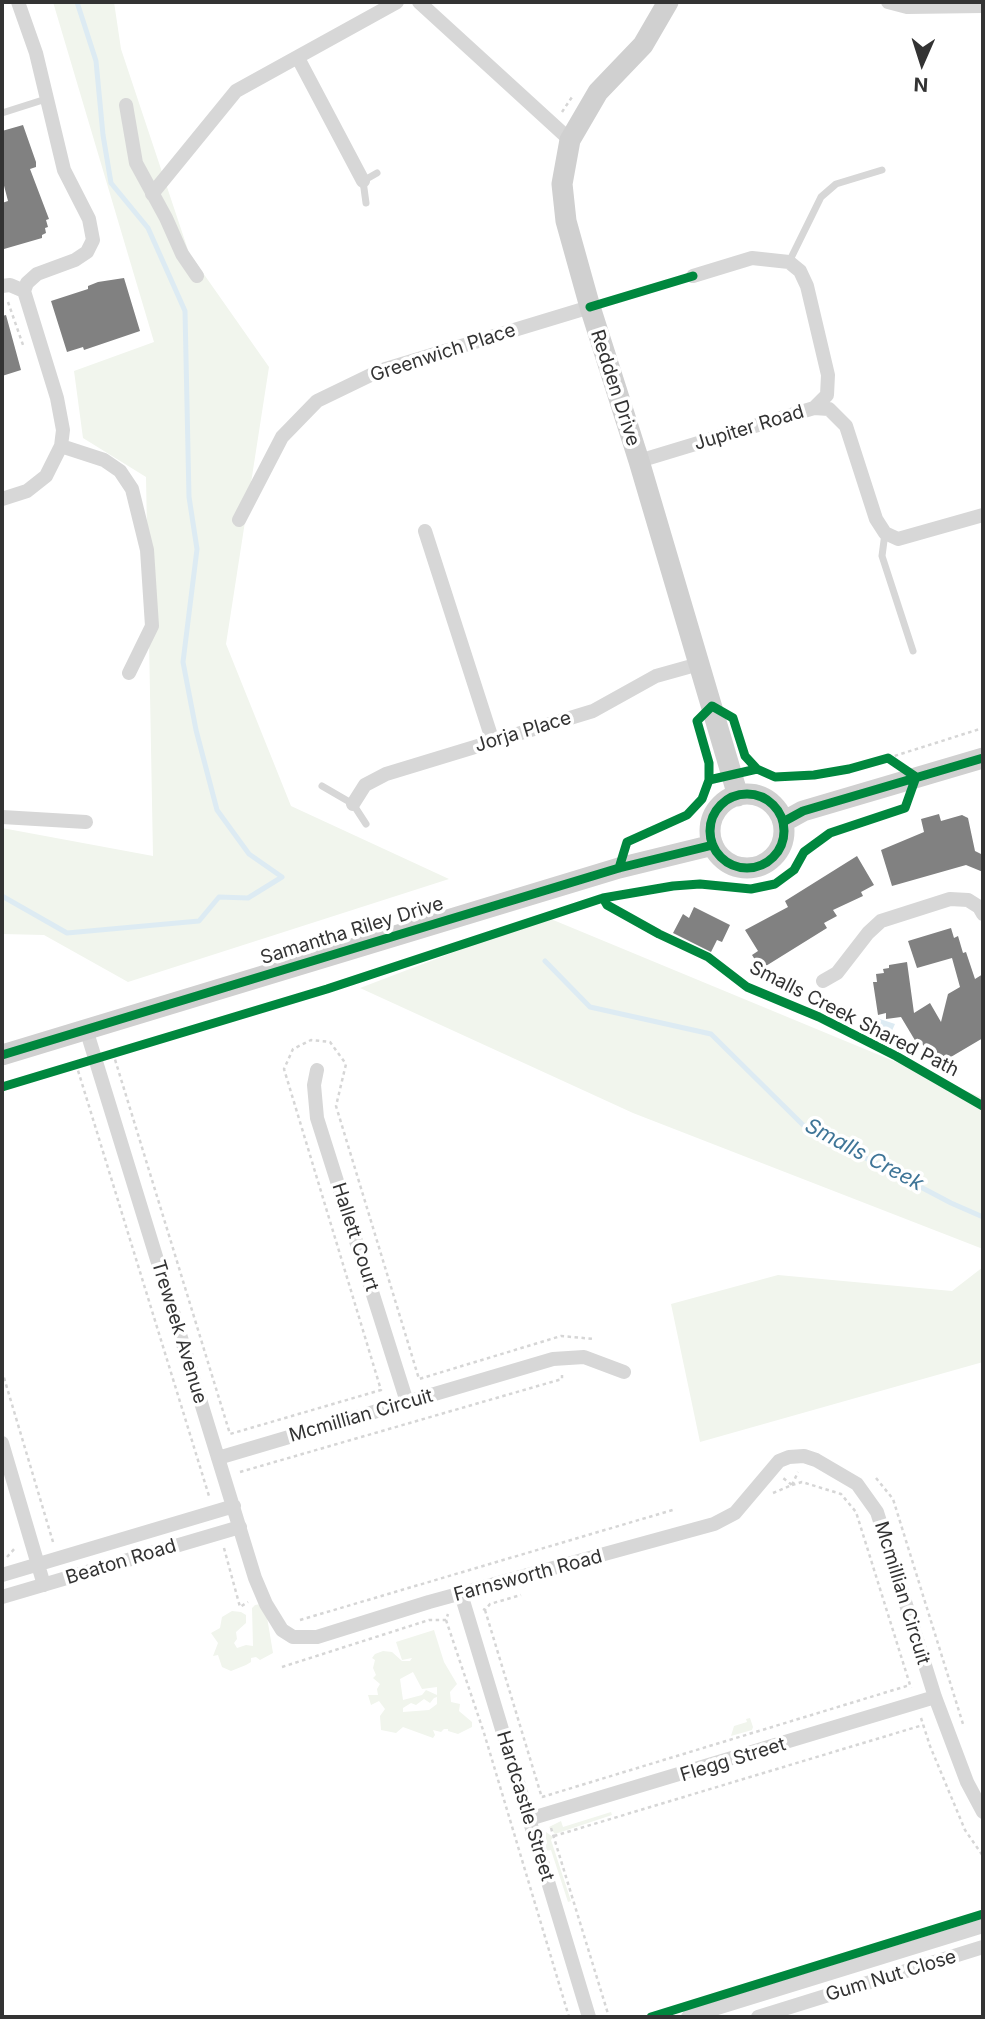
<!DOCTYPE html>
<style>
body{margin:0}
#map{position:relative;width:985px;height:2019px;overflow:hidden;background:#fff;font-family:Inter,sans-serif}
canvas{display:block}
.frame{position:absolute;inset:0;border:4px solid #333;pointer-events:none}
.north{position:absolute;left:887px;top:28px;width:70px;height:70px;-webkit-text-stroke:5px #fff;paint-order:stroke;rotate:183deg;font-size:19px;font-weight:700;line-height:28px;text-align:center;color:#333}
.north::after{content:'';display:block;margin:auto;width:24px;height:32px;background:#333;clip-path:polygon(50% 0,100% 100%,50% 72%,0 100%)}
</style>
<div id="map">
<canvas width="985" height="2019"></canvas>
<div class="frame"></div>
<div class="north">N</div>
</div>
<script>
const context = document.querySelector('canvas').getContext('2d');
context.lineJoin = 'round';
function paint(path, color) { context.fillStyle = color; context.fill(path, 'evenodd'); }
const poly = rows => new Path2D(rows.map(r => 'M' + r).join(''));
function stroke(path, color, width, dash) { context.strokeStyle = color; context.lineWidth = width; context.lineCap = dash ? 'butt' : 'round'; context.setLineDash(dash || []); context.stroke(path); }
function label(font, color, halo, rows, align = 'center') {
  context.font = font + ' Inter,sans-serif'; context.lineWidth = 7; context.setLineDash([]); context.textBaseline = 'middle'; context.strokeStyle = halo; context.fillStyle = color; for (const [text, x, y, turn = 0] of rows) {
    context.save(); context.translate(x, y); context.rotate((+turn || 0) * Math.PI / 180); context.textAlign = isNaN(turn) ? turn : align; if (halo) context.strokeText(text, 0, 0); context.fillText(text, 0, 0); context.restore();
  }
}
paint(poly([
 [53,2,114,2,121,49,189,253,269,367,226,644,291,806,449,879,128,982,44,935,2,934,2,828,153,856,146,477,83,438,74,371,154,342],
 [546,917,983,1098,983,1249,633,1113,360,988],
 [983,1267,983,1362,700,1442,671,1304,778,1275,952,1291],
 [261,1604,266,1611,273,1653,260,1660,256,1657,251,1658,251,1662,246,1665,231,1671,222,1667,218,1655,213,1656,218,1643,211,1633,220,1628,222,1617,232,1611,241,1612,246,1615,246,1623,236,1632,237,1639,234,1643,237,1648,246,1645,253,1646,252,1608,255,1605],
 [434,1630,444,1662,457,1684,450,1692,451,1702,460,1704,459,1711,472,1722,472,1727,458,1734,448,1731,448,1729,444,1729,441,1732,433,1730,435,1735,433,1738,403,1727,396,1733,381,1730,380,1716,385,1709,379,1701,371,1705,368,1695,378,1695,377,1689,380,1684,373,1678,376,1675,373,1668,375,1660,372,1658,375,1654,383,1651,392,1652,402,1661,410,1661,412,1658,402,1660,396,1642],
 [413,1672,422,1689,437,1687,437,1695,426,1690,422,1695,403,1700,400,1679],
 [434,1698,437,1697,437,1704,429,1710,403,1712,403,1708,411,1703,416,1705,424,1699,430,1703],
 [750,1718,753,1727,752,1730,731,1736,734,1726,747,1722,746,1719],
 [611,1812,612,1815,555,1834,549,1827,561,1821,563,1827],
 [546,1832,553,1837,551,1840,571,1901,568,1902,551,1850,546,1851]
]), '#f1f5ed');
paint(poly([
 [877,1018,895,1024,890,1035,872,1026]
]), '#ddebf3');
stroke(poly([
 [2,896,67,933,199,921,219,897,248,898,282,877,249,854,217,810,196,730,183,662,197,549,189,497,185,311,148,228,111,183,103,135,96,61,77,2],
 [545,961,590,1007,711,1034,803,1125,951,1203,983,1217]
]), '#ddebf3', 5);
paint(poly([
 [23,125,36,162,36,167,30,169,49,219,46,220,48,227,45,228,46,233,42,235,42,238,4,249,2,203,8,201,2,178,2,131],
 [124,278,140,331,84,350,83,347,67,352,51,301,88,289,88,286,98,282],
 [6,315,21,370,2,376,2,316],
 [939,814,941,821,962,815,968,818,975,851,983,855,983,872,966,865,892,886,881,850,924,832,921,819],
 [857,856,874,885,861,892,863,896,833,910,837,916,824,923,827,928,761,969,752,955,758,951,745,930,788,907,785,901],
 [694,907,730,925,722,942,717,940,711,952,673,933,683,914,689,918],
 [951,928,954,938,958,936,963,953,966,952,975,979,983,974,983,1038,939,1064,931,1049,926,1051,922,1043,919,1047,901,1017,886,1019,886,1013,878,1015,873,982,877,982,876,974,884,973,883,969,889,968,889,965,907,962,914,1013,930,1003,941,1022,948,994,960,987,952,958,917,968,908,941]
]), '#818181');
stroke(poly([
 [562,112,572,97],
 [8,302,23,345],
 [888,758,983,728],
 [113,1053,230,1434,381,1390,284,1069,293,1049,311,1040,330,1042,346,1064,336,1106,419,1379,561,1336,594,1339],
 [76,1064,209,1496],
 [2,1371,53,1542],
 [240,1472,562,1379,562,1375],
 [876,1478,893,1499,963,1724],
 [792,1485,802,1482,841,1494,856,1512,911,1688],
 [792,1485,798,1472],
 [773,1493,792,1485,783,1478],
 [224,1548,240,1607,248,1602],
 [7,1557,16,1547],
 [483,1609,485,1610,490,1604,521,1595],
 [485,1610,542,1798],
 [300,1620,676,1509],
 [446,1620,484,1733,569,2017],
 [282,1667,429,1620,446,1620,448,1614],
 [921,1718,930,1746,965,1830,983,1856],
 [542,1797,910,1685],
 [551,1828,609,2017],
 [554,1836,923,1725]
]), '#d6d6d6', 2.5, [3.5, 3.5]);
stroke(poly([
 [2,113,46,99],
 [366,203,363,181,377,173],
 [789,262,821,197,836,184,882,170],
 [885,533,882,556,913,651],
 [322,786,353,804,366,824]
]), '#d7d7d7', 7);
stroke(poly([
 [18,2,36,53,64,170,89,219,93,240,87,252,75,260,37,274,27,283,24,291],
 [419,2,570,140],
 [888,2,907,7,983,6],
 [298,58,363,181],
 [126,105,136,163,166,218,182,254,197,276],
 [152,194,236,91,397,2],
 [693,276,752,258,789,262,800,271,807,286,828,375,827,395,814,408],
 [2,286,10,285,24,291,57,398,63,430,61,446,46,476,27,491,2,499],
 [61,446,104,460,120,471,132,489,147,550,152,626,129,673],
 [639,461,814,408,829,409,846,426,876,519,885,533,898,539,983,515],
 [239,520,282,437,317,401,379,371,590,307],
 [425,531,493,742],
 [353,804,365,785,386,774,593,711,656,676,699,664],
 [2,817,86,822],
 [823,981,837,973,868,933,881,921,950,899,968,900,979,907,983,914],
 [86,1029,255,1578,266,1604,282,1630,293,1637,317,1637,429,1602,714,1524,735,1513,779,1461,789,1457,804,1456,816,1460,857,1484,877,1512,935,1697,967,1782,983,1812],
 [317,1070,314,1085,317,1118,407,1402],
 [2,1443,44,1585],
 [218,1458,553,1359,584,1357,624,1372],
 [2,1575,234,1506],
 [461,1594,589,2017],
 [2,1597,240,1527],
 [529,1819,935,1697],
 [688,2017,983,1926],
 [758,2017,983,1947]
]), '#d7d7d7', 14);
stroke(poly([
 [668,2,643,45,598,92,570,140,562,184,566,221,590,307,639,461,738,796],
 '710 831a37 37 0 1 1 74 0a37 37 0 1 1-74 0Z',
 [783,822,803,811,983,758],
 [2,1055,619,868,713,845]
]), '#d0d0d0', 21);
stroke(poly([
 [590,307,693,276],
 [709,780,709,763,697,721,712,706,733,718,745,756,757,769],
 '710 831a37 37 0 1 1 74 0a37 37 0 1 1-74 0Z',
 [783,822,803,811,983,758],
 [603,898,607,905,659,934,708,957,747,987,819,1017,896,1056,983,1106],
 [2,1055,619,868,713,845],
 [2,1087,327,989,603,898,673,886,700,884,751,889,775,884,794,870,804,852,830,833,905,808,916,777,888,758,849,769,814,775,775,777,757,769,709,780,702,799,687,815,627,842,619,868],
 [651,2017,983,1914]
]), '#00873e', 9);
label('19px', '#333', '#fff', [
 ["Greenwich Place",443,353,-18],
 ["Redden Drive",615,388,72],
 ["Jupiter Road",749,428,-17],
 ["Jorja Place",523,732,-17],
 ["Samantha Riley Drive",352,931,-17],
 ["Smalls Creek Shared Path",854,1019,27],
 ["Hallett Court",355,1237,72],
 ["Treweek Avenue",179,1332,73],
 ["Mcmillian Circuit",361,1416,-16],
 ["Beaton Road",121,1562,-17],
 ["Farnsworth Road",528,1576,-15],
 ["Mcmillian Circuit",902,1593,73],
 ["Flegg Street",733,1760,-17],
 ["Hardcastle Street",525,1806,73],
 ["Gum Nut Close",891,1976,-17]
]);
label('italic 21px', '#3f7597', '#fff', [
 ["Smalls Creek",864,1155,28]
]);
</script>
